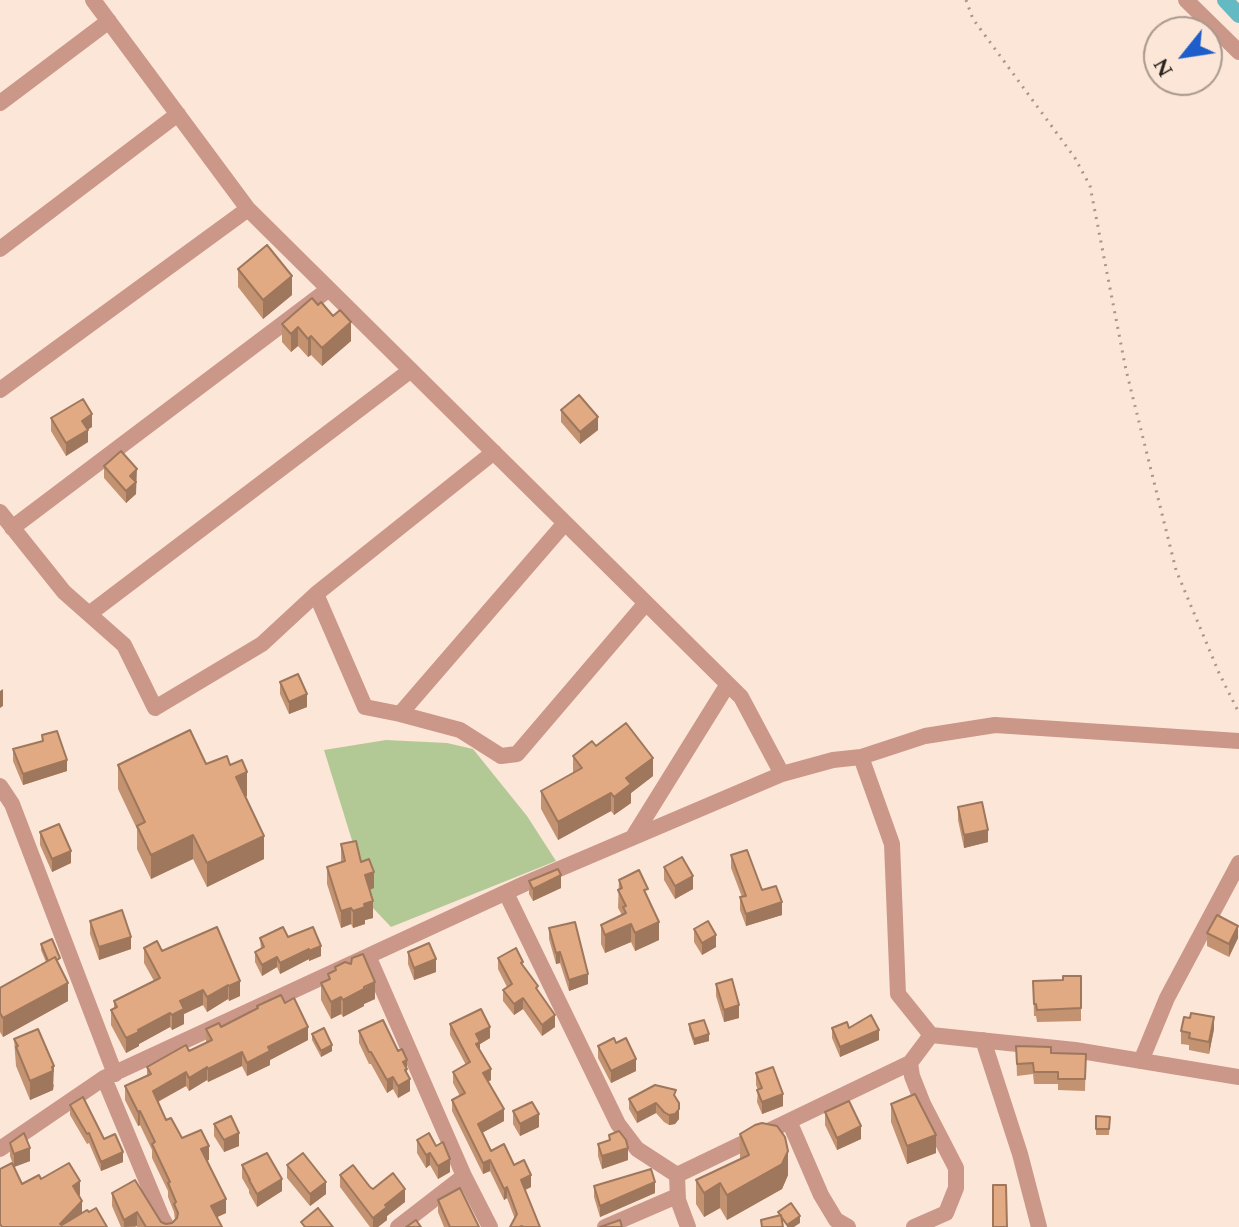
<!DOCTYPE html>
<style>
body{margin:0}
#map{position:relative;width:1239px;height:1227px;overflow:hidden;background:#fce6d7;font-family:Spectral,serif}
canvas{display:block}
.north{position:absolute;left:1143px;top:16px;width:80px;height:80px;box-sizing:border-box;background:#fce6d7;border:2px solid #a9988d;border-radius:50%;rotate:240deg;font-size:22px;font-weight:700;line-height:32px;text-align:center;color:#2c241f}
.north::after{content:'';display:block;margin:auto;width:28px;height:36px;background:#1d5eca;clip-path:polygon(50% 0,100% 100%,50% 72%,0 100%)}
</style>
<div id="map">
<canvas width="1239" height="1227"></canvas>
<div class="north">N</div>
</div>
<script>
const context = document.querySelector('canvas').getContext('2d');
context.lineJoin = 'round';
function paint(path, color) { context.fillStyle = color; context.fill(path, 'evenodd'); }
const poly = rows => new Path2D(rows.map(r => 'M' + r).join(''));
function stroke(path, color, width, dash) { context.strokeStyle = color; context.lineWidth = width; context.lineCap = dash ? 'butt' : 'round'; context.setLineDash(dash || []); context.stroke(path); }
paint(poly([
 [386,740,447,743,473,749,527,816,556,861,391,927,373,908,324,750]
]), '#b3c995');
stroke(poly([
 [1225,0,1239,15]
]), '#63bac3', 16);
stroke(poly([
 [966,0,973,19,1075,158,1090,186,1126,370,1176,570,1219,673,1239,713]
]), '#a7968b', 3, [2, 6]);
stroke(poly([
 [93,0,248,209,741,697,782,774],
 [1186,0,1239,52],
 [0,103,109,21],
 [0,249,178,114],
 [0,390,248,209],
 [0,512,64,592,124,645,155,708,262,644,316,594,494,452],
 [12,528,329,289],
 [316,594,365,707,400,714,460,730,501,756,517,754,646,603],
 [89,614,411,370],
 [400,714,565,523],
 [861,757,925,736,995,725,1239,741],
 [0,786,12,804,115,1074],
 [633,837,728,684],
 [506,893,618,1124,637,1149,677,1175],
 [369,958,464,1176,398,1227],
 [931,1035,1075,1050,1239,1077],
 [983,1040,1020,1154,1039,1227],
 [1141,1061,1167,998,1239,863],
 [910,1063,912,1076,923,1104,956,1168,956,1188,946,1213,914,1227],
 [104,1078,162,1218,167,1227],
 [789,1121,821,1195,836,1220,848,1227],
 [0,1149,104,1078,524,884,782,774,833,760,861,757,892,844,898,994,931,1035,910,1063,677,1175,678,1200,688,1227],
 [464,1176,490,1227],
 [605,1227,677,1196]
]), '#ca9789', 16);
paint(poly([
 [238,269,292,295,263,319,238,287],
 [282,324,351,341,322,366,311,355,308,357,298,346,291,352,282,342],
 [561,410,598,430,580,444,561,422],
 [51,418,92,427,87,430,88,442,66,456,51,431],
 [104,466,137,482,136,483,136,494,126,503,104,478],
 [280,682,307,707,289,714,280,694],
 [42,735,67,771,23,785,13,761,13,749,42,741],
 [596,746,653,776,631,793,631,803,614,815,611,811,558,840,541,809,541,791,573,773,573,756],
 [206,764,230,765,247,796,246,797,264,859,207,887,193,859,151,879,137,849,137,829,118,789,118,765],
 [958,807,988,842,964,848,958,820],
 [40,832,71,863,52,872,40,845],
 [341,844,374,888,370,890,373,918,365,920,365,924,353,928,351,924,341,928,327,884,327,867,341,862],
 [731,855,762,890,782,915,746,926,740,910,740,897,742,897,731,868],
 [664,867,693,889,675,899,664,880],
 [619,880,648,899,659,940,635,951,631,942,605,953,601,944,601,925,622,915,618,908],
 [529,881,561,888,533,901,529,894],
 [90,921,131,949,99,960,90,934],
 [217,927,240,996,229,1001,228,999,207,1012,203,1005,184,1014,184,1024,172,1030,170,1027,139,1044,139,1046,126,1053,111,1025,111,1010,114,1009,114,1001,154,981,144,963,144,948,162,951],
 [549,928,588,984,569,991,560,963,556,964,549,939],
 [694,929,716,947,702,955,694,942],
 [1207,933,1238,938,1229,957,1207,946],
 [288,937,321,956,309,961,309,959,280,974,277,967,262,976,255,962,255,952,261,949,260,938],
 [41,944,60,965,59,965,68,1001,3,1037,0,1032,0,988,46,962,41,950],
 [408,952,436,972,414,980,408,964],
 [498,958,523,966,538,992,555,1027,542,1036,523,1009,514,1015,503,1001,503,990,507,987,498,969],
 [335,967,375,999,364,1004,364,1006,343,1017,341,1014,331,1019,321,1000,321,983,328,980,328,974,335,970],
 [1081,976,1081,1021,1037,1022,1036,1016,1034,1016,1033,981,1063,980],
 [716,984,739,1018,724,1022,716,996],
 [257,1006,308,1040,270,1060,270,1065,247,1076,242,1066,208,1082,207,1080,189,1091,186,1086,158,1102,166,1120,182,1138,209,1160,206,1160,226,1213,217,1217,222,1227,137,1227,137,1226,135,1227,121,1227,112,1206,112,1193,161,1222,166,1224,172,1223,175,1220,174,1212,168,1197,168,1191,152,1158,152,1150,140,1125,138,1126,125,1100,125,1086,147,1075,147,1067,189,1051,206,1043,206,1029,221,1027,257,1009],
 [450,1024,490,1038,480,1044,480,1050,491,1080,488,1082,504,1121,482,1133,491,1151,514,1165,531,1187,525,1190,540,1227,515,1219,507,1198,504,1200,490,1171,483,1174,452,1111,452,1100,460,1096,453,1083,453,1072,466,1065,450,1035],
 [689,1024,709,1041,694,1045,689,1030],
 [832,1028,849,1028,879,1040,840,1057,832,1038],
 [1214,1029,1209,1054,1189,1050,1189,1045,1181,1044,1181,1031],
 [359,1031,398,1051,407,1060,407,1074,410,1091,398,1098,393,1089,387,1093,371,1064,369,1064,359,1043],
 [312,1034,332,1051,321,1057,312,1040],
 [14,1039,54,1085,53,1090,30,1100,16,1066],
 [616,1043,636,1071,611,1083,598,1058,598,1046],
 [1016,1046,1051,1053,1086,1054,1085,1091,1058,1090,1058,1084,1034,1084,1033,1074,1017,1076],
 [756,1073,783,1106,762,1114,757,1102,758,1090,756,1085],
 [676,1097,679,1119,675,1124,669,1125,664,1122,656,1113,637,1123,629,1109,629,1099],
 [891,1104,936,1153,907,1164,891,1122],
 [70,1105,123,1162,101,1171,89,1143,87,1144,70,1115],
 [513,1111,539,1127,520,1136,513,1124],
 [825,1112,861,1139,837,1150,825,1125],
 [1096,1116,1110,1117,1109,1135,1096,1135],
 [214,1124,239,1146,224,1152,214,1136],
 [740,1134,788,1175,782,1189,727,1220,720,1208,704,1217,696,1204,696,1180,740,1159],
 [609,1135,628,1160,602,1169,598,1156,598,1144,609,1140],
 [417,1140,450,1172,438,1179,430,1165,426,1168,417,1153],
 [10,1143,30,1161,14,1167,10,1156],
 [242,1165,282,1191,257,1207,249,1193,249,1190,242,1178],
 [287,1165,326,1194,310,1206,287,1178],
 [340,1175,370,1187,405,1202,387,1216,387,1220,378,1227,370,1227,340,1187],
 [594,1186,655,1193,600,1217,594,1197],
 [438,1200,479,1227,444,1227,438,1212]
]), '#c29271');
paint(poly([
 [292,276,292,295,263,319,263,300],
 [351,322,351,341,322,366,322,348],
 [298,327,298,346,291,352,291,334],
 [311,336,311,355,308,357,308,339],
 [92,414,92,427,82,433,82,421],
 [598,417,598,430,580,444,580,432],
 [88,430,88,442,66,456,66,443],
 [137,469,136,494,126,503,126,491,130,476],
 [3,689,3,706,0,708,0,691],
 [307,694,307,707,289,714,289,702],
 [653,758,653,776,631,793,631,803,614,815,614,797,626,778],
 [67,760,67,771,23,785,23,774],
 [247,772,247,796,236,800,236,777],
 [611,793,611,811,558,840,558,822],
 [988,830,988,842,964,848,964,835],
 [193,835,193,859,151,879,151,855],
 [264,836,264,859,207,887,207,863],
 [71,851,71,863,52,872,52,859],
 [374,872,374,888,365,891,365,875],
 [561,875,561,888,533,901,533,889],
 [693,876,693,889,675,899,675,886],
 [373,901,373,918,365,920,365,924,353,928,353,911,364,904],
 [782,902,782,915,746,926,746,914],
 [351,908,351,924,341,928,341,911],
 [659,922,659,940,635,951,635,933],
 [631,924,631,942,605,953,605,935],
 [1238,926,1238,938,1229,957,1229,944],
 [716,935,716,947,702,955,702,943],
 [131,937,131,949,99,960,99,947],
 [321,946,321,956,309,961,309,951],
 [309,949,309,959,280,974,280,963],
 [560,952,560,963,556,964,556,953],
 [277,957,277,967,262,976,262,965],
 [436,959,436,972,414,980,414,968],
 [588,974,588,984,569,991,569,980],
 [240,981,240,996,229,1001,229,986],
 [375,982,375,999,364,1004,364,1006,343,1017,343,1000],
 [68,983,68,1001,3,1037,3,1018],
 [228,985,228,999,207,1012,207,997],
 [203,990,203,1005,184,1014,184,1024,172,1030,172,1015,180,1001],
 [341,997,341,1014,331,1019,331,1002],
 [523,998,523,1009,514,1015,514,1004],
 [739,1005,739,1018,724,1022,724,1010],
 [170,1013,170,1027,139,1044,139,1046,126,1053,126,1038,138,1030],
 [555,1015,555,1027,542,1036,542,1025],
 [1214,1017,1214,1029,1209,1054,1209,1042],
 [308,1027,308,1040,270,1060,270,1065,247,1076,247,1063,268,1047],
 [490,1027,490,1038,480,1044,480,1053,476,1055,476,1034],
 [879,1030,879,1040,840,1057,840,1047],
 [709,1034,709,1041,694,1045,694,1039],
 [332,1045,332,1051,321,1057,321,1051],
 [242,1052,242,1066,208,1082,208,1069],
 [636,1059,636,1071,611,1083,611,1071],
 [407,1060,407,1080,410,1079,410,1091,398,1098,398,1086,403,1062],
 [54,1066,53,1090,30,1100,30,1081],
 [207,1067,207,1080,189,1091,189,1078],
 [491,1069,491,1080,483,1084,483,1073],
 [186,1072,186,1086,153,1104,153,1091],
 [393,1077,393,1089,387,1093,387,1080],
 [783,1094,783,1106,762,1114,762,1102],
 [656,1103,656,1113,637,1123,637,1113],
 [504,1109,504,1121,478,1135,478,1124],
 [679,1109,679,1119,675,1124,669,1125,669,1115],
 [140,1111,140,1125,138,1126,138,1112],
 [539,1114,539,1127,520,1136,520,1124],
 [861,1126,861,1139,837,1150,837,1138],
 [239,1133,239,1146,224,1152,224,1140],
 [936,1135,936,1153,907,1164,907,1146],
 [209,1146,209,1160,201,1163,201,1149],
 [30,1148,30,1161,14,1167,14,1154],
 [628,1148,628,1160,602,1169,602,1156],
 [788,1151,788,1175,782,1189,727,1220,727,1195],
 [123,1152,123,1162,101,1171,101,1162],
 [430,1153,430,1165,426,1168,426,1155],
 [450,1159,450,1172,438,1179,438,1166],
 [490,1160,490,1171,483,1174,483,1163],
 [531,1175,531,1187,521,1192,521,1180],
 [282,1179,282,1191,257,1207,257,1194],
 [80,1181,80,1195,73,1199,73,1186],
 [326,1182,326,1194,310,1206,310,1194],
 [655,1182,655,1193,600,1217,600,1206],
 [720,1183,720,1208,704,1217,704,1193],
 [507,1187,507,1198,504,1200,504,1189],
 [405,1189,405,1202,387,1216,387,1220,378,1227,373,1227,373,1218,385,1205],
 [226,1199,226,1213,211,1220,211,1206],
 [82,1201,82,1214,60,1227,60,1224],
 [137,1212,137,1226,124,1227,124,1220],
 [800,1216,800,1223,794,1227,787,1227,787,1225]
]), '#9e775c');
const building = poly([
 [267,245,292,276,263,300,238,269,267,245],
 [312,298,318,305,321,302,333,316,340,310,351,322,322,348,311,336,308,339,298,327,291,334,282,324,312,298],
 [579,395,598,417,580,432,561,410,579,395],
 [83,399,92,414,82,421,88,430,66,443,51,418,83,399],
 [121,451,137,469,130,476,136,482,126,491,104,466,121,451],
 [298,674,307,694,289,702,280,682,298,674],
 [626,723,653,758,626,778,631,784,614,797,611,793,558,822,541,791,582,768,573,756,592,741,596,746,626,723],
 [190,730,206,764,227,756,230,765,242,760,247,772,236,777,264,836,207,863,193,835,151,855,137,826,145,822,118,765,190,730],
 [57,731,67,760,23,774,13,749,43,741,42,735,57,731],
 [982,802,988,830,964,835,958,807,982,802],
 [59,824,71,851,52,859,40,832,59,824],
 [356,841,361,862,369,859,374,872,365,875,373,901,364,904,365,907,353,911,351,908,341,911,327,867,345,861,341,844,356,841],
 [747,850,762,890,776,886,782,902,746,914,740,897,746,896,731,855,747,850],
 [682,857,693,876,675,886,664,867,682,857],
 [558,869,561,875,533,889,529,881,558,869],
 [639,870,648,889,644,890,659,922,635,933,631,924,605,935,601,925,626,913,623,907,626,906,618,890,622,888,619,880,639,870],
 [122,910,131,937,99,947,90,921,122,910],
 [1217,915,1238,926,1229,944,1207,933,1217,915],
 [708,921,716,935,702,943,694,929,708,921],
 [575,922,588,974,569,980,560,952,556,953,549,928,575,922],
 [217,927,240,981,229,986,228,985,207,997,203,990,180,1001,184,1009,172,1015,170,1013,138,1030,139,1032,126,1038,111,1010,117,1007,114,1001,160,978,144,948,157,941,162,951,217,927],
 [283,927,288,937,313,927,321,946,309,951,309,949,280,963,277,957,262,965,255,952,264,947,260,938,283,927],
 [52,939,60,958,57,960,55,957,48,961,41,944,52,939],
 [429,943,436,959,414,968,408,952,429,943],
 [516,948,523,962,521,963,538,986,536,988,555,1015,542,1025,523,998,514,1004,503,990,512,984,498,958,516,948],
 [363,954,375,982,364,987,364,989,343,1000,341,997,331,1002,321,983,330,979,328,974,336,970,335,967,345,962,351,964,352,958,363,954],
 [55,957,68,983,3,1018,0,1013,0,988,55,957],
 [1063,976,1081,976,1081,1008,1037,1010,1036,1004,1034,1004,1033,981,1063,980,1063,976],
 [732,979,739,1005,724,1010,716,984,732,979],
 [281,995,285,1003,294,998,308,1027,268,1047,270,1051,247,1063,242,1052,208,1069,207,1067,189,1078,186,1072,153,1091,166,1120,171,1118,182,1138,201,1130,209,1146,201,1149,226,1199,211,1206,222,1227,146,1227,137,1212,124,1220,112,1193,135,1180,161,1222,166,1224,172,1223,177,1218,178,1213,174,1204,176,1202,168,1183,170,1182,152,1144,155,1142,140,1111,138,1112,125,1086,151,1074,147,1067,186,1045,189,1051,212,1040,206,1029,219,1023,221,1027,258,1008,257,1006,281,995],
 [481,1009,490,1027,476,1034,480,1042,476,1044,491,1069,483,1073,504,1109,478,1124,491,1151,504,1144,514,1165,524,1160,531,1175,521,1180,540,1227,523,1227,522,1226,519,1227,510,1227,517,1214,507,1187,504,1189,490,1160,483,1163,452,1100,465,1093,453,1072,470,1062,450,1024,481,1009],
 [1191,1013,1214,1017,1209,1042,1189,1038,1190,1033,1181,1031,1184,1017,1190,1018,1191,1013],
 [871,1015,879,1030,840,1047,832,1028,847,1022,849,1028,871,1015],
 [383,1020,398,1051,402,1049,407,1060,403,1062,407,1069,405,1070,410,1079,398,1086,393,1077,387,1080,371,1052,369,1052,359,1031,383,1020],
 [704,1020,709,1034,694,1039,689,1024,704,1020],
 [324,1028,332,1045,321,1051,312,1034,324,1028],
 [38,1029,54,1066,52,1067,53,1071,30,1081,16,1047,18,1046,14,1039,38,1029],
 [614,1038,616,1043,626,1038,636,1059,611,1071,598,1046,614,1038],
 [1016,1046,1051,1047,1051,1053,1086,1054,1085,1079,1058,1079,1058,1072,1034,1072,1033,1063,1017,1064,1016,1046],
 [773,1067,783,1094,762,1102,757,1090,762,1088,756,1073,773,1067],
 [655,1085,676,1090,674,1095,679,1103,679,1109,675,1114,669,1115,664,1112,656,1103,637,1113,629,1099,655,1085],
 [915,1094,936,1135,907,1146,891,1104,915,1094],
 [83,1097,104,1139,115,1134,123,1152,101,1162,89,1133,87,1134,70,1105,83,1097],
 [849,1101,861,1126,837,1138,825,1112,849,1101],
 [532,1102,539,1114,520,1124,513,1111,532,1102],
 [231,1116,239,1133,224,1140,214,1124,231,1116],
 [1096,1116,1110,1117,1109,1129,1096,1129,1096,1116],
 [762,1123,777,1126,785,1137,788,1151,782,1164,727,1195,720,1183,704,1193,696,1180,749,1155,740,1134,755,1125,762,1123],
 [619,1131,626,1140,628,1148,602,1156,598,1144,610,1140,609,1135,619,1131],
 [24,1133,30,1148,14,1154,10,1143,24,1133],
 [429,1133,436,1146,443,1142,450,1159,438,1166,430,1153,426,1155,417,1140,429,1133],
 [267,1153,282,1179,257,1194,249,1180,250,1180,242,1165,267,1153],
 [303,1153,326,1182,310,1194,287,1165,303,1153],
 [12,1163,22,1184,39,1175,41,1179,69,1163,80,1181,73,1186,82,1201,60,1224,62,1225,87,1210,89,1212,96,1208,107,1227,2,1227,0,1224,0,1169,12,1163],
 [353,1165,370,1187,373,1189,393,1173,405,1189,385,1205,387,1207,373,1218,340,1175,353,1165],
 [651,1169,655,1182,600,1206,594,1186,651,1169],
 [993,1185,1006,1185,1007,1227,993,1227,993,1185],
 [460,1188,479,1227,450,1227,438,1200,460,1188],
 [791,1203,800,1216,787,1225,778,1212,791,1203],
 [318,1208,333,1227,305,1227,301,1222,318,1208],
 [781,1215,783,1227,762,1227,761,1220,781,1215],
 [416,1220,421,1227,406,1227,416,1220],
 [620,1220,622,1227,600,1227,620,1220]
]);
paint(building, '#e2aa83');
stroke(building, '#9e775c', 2);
</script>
